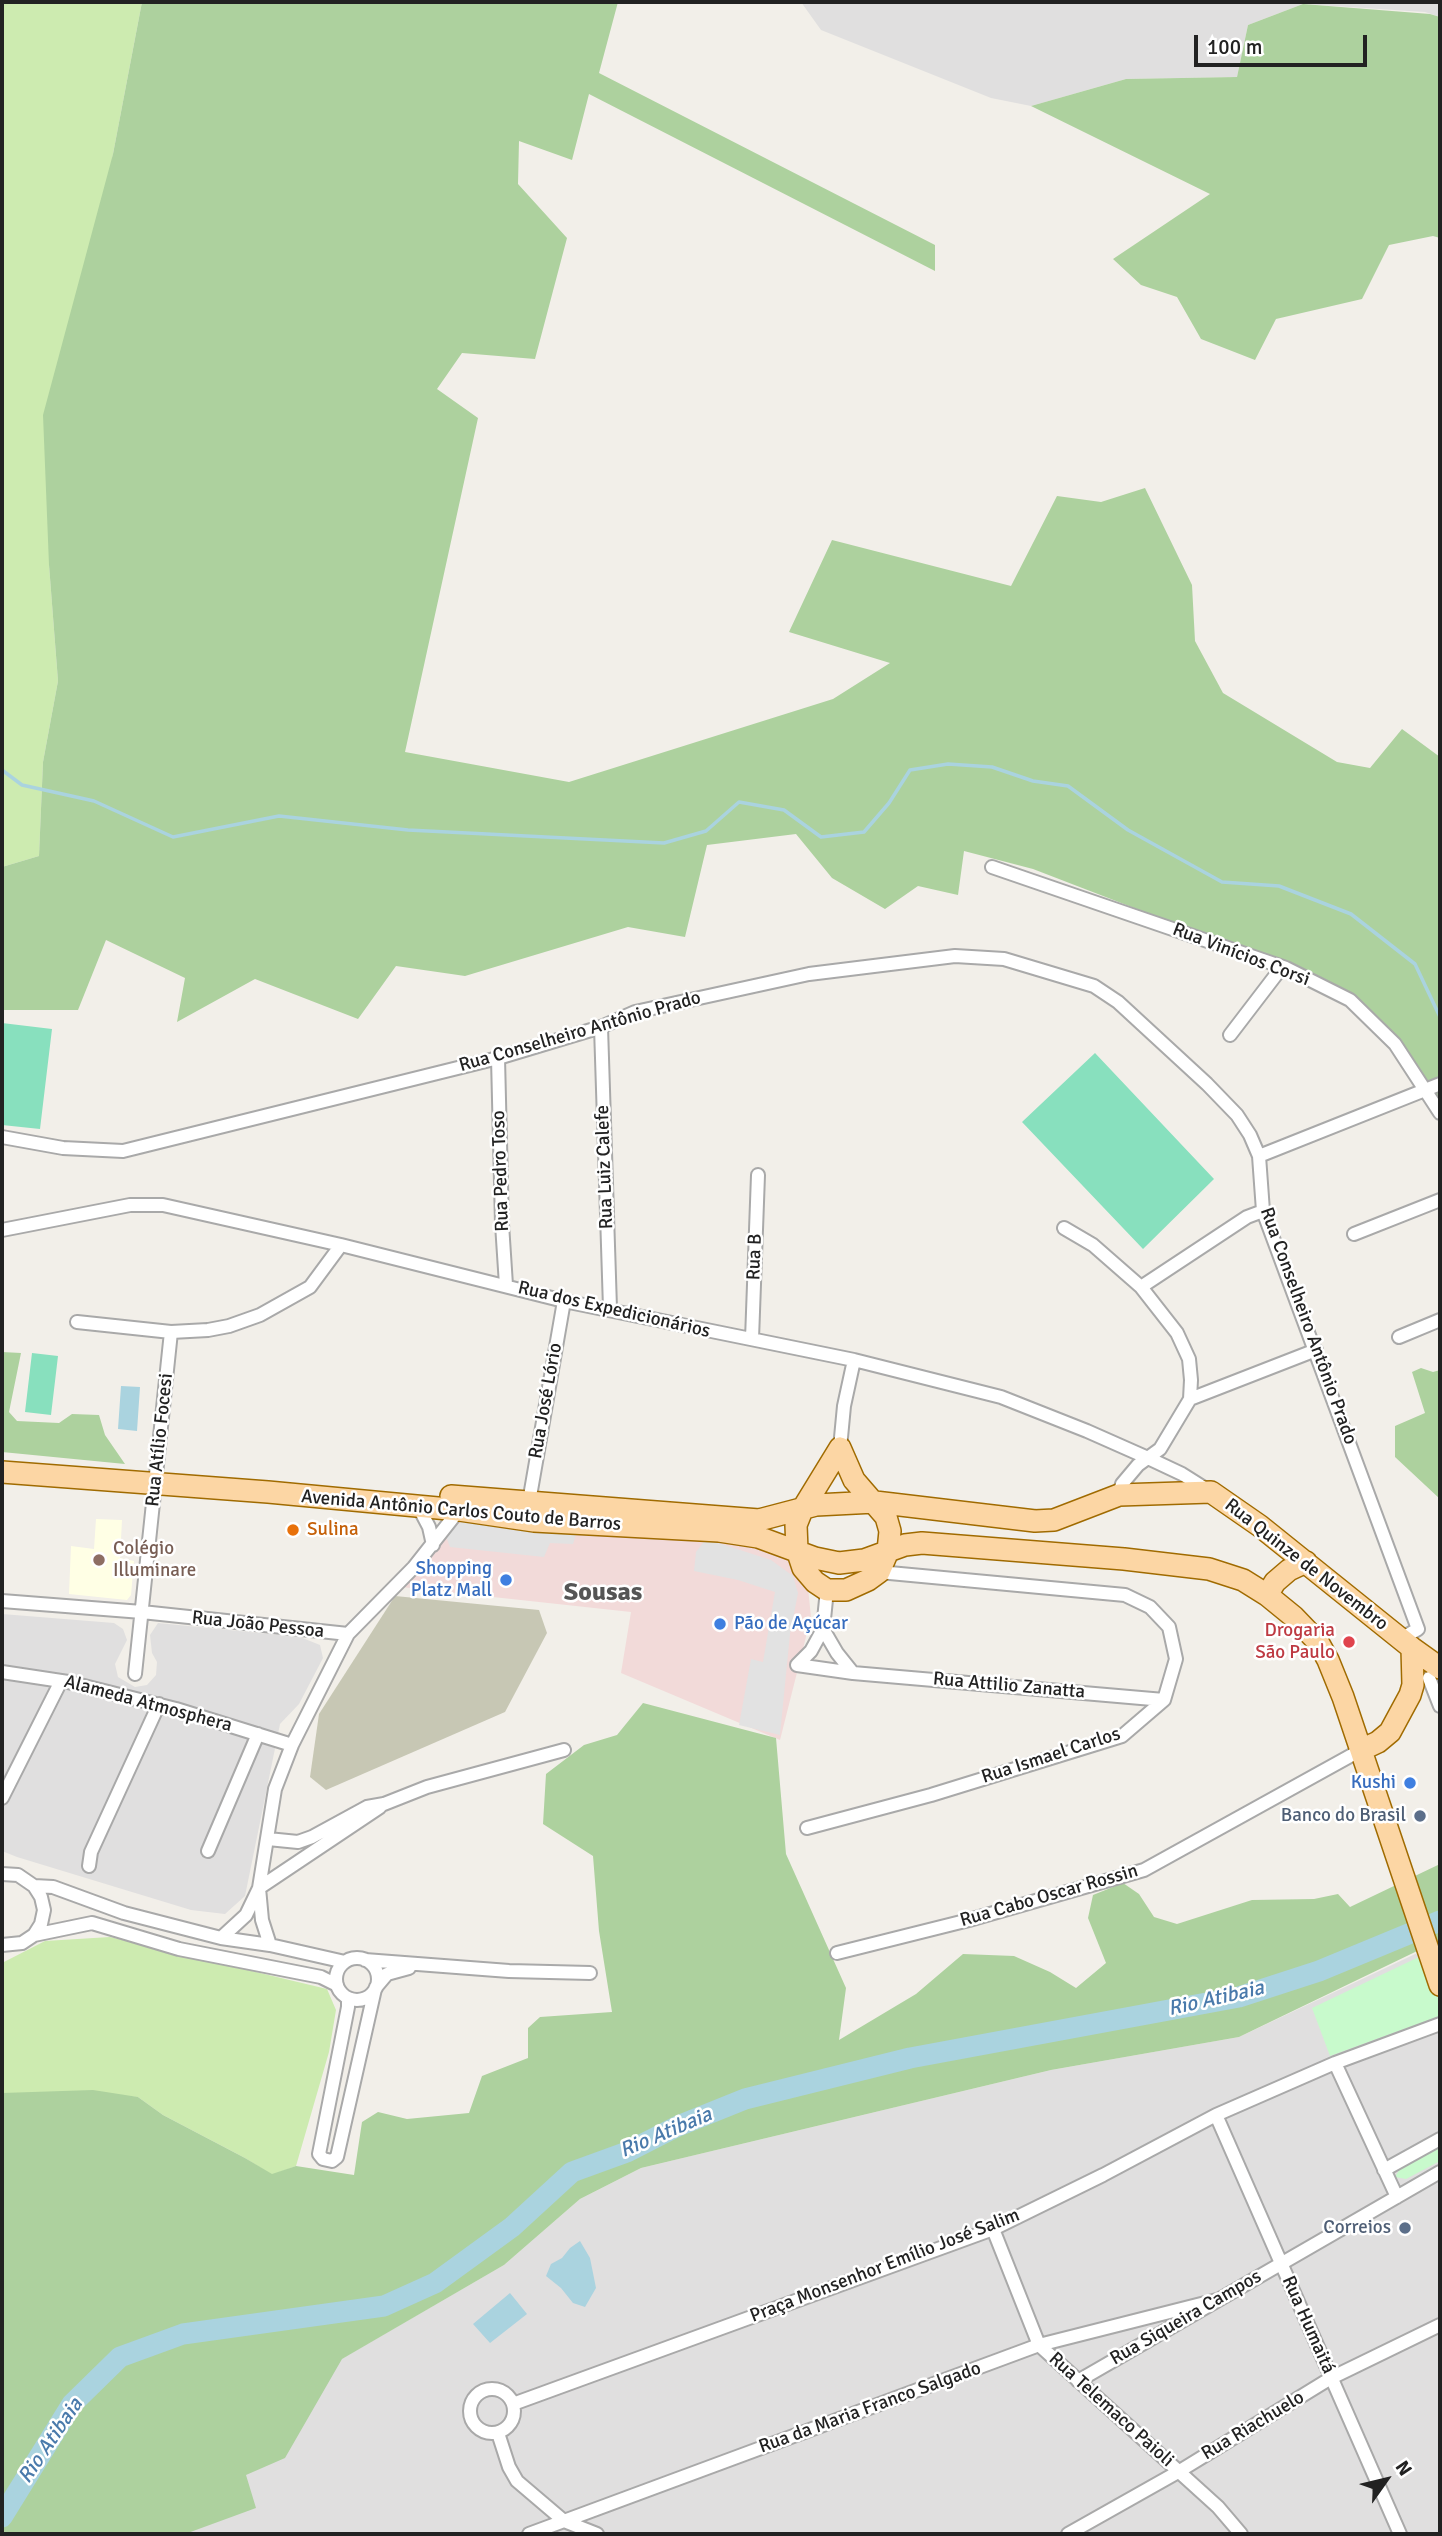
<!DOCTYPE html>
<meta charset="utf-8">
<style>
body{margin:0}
#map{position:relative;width:1442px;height:2536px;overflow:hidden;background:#f2efe9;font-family:Signika,sans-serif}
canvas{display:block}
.frame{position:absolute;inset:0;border:4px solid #222;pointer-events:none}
.north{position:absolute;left:1351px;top:2445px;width:70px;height:70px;-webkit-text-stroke:5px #fff;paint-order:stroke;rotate:56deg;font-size:19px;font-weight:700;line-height:28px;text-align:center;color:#222}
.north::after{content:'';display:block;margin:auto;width:24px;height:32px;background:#222;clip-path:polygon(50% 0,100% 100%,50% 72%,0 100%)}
.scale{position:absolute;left:1194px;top:35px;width:173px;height:32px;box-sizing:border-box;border:4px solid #222;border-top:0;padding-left:9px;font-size:21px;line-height:24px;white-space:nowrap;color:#222;-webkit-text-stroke:5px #fff;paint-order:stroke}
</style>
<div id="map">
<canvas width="1442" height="2536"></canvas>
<div class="frame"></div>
<div class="north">N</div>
<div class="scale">100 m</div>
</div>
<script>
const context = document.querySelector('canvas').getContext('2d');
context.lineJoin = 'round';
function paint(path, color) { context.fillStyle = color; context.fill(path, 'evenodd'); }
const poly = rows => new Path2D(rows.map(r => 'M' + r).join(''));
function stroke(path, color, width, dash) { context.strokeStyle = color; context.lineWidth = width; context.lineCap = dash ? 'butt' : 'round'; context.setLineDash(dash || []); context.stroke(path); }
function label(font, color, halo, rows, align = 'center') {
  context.font = font + ' Signika,sans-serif'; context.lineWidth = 5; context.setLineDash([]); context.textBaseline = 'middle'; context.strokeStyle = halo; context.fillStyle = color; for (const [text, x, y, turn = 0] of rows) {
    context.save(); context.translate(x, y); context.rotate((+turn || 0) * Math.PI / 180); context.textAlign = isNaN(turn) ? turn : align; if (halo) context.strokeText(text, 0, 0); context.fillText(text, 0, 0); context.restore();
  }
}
paint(poly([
 [801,2,1440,2,1440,17,1425,12,1303,4,1248,25,1237,77,1126,79,1031,106,991,98,821,30],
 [2,1614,114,1623,123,1629,127,1640,115,1664,118,1677,135,1687,147,1685,156,1675,157,1662,152,1653,150,1635,158,1623,300,1637,320,1645,323,1658,299,1704,280,1724,245,1896,225,1914,191,1910,17,1857,2,1851],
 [1428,1948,1440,1980,1440,2534,112,2534,341,2359,504,2265,580,2199,641,2168,1051,2070,1239,2037]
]), '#e0dfdf');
paint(poly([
 [462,1514,694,1534,781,1550,808,1588,811,1617,780,1740,621,1673,631,1612,401,1587]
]), '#f2dad9');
paint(poly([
 [96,1519,122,1520,120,1558,134,1561,131,1595,127,1600,69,1594,71,1546,94,1549]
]), '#ffffe5');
paint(poly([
 [395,1596,539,1610,547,1633,505,1712,326,1790,310,1777,319,1714]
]), '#c7c7b4');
paint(poly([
 [2,2,142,2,113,154,49,565,58,681,43,762,39,856,2,867],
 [110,1937,327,1989,336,2010,329,2052,296,2166,272,2175,245,2158,163,2115,138,2097,2,2093,2,1963,45,1941]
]), '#cdebb0');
paint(poly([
 [142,2,618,2,599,73,935,245,935,271,589,94,572,160,519,141,518,184,567,238,535,359,462,353,437,389,478,418,405,752,569,782,833,699,890,663,789,632,832,540,1011,586,1057,496,1101,502,1145,488,1192,585,1195,641,1223,693,1337,762,1370,768,1402,729,1440,757,1440,1100,1401,1042,1356,999,1292,963,1155,916,1033,869,964,851,958,895,918,886,885,909,832,878,796,834,707,845,685,937,628,927,465,976,396,966,358,1019,255,979,177,1022,185,978,106,940,78,1010,2,1010,2,867,39,856,43,762,58,681,49,565,43,415,113,154],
 [1303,4,1430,14,1440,17,1440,238,1433,236,1389,245,1362,299,1276,319,1255,360,1201,339,1177,297,1141,285,1113,259,1210,194,1031,106,1126,79,1237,77,1248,25],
 [2,1352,21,1353,9,1412,17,1421,59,1423,72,1414,99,1415,105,1435,125,1464,2,1452],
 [1421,1368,1433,1372,1440,1370,1440,1499,1395,1457,1395,1426,1425,1413,1412,1372],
 [643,1703,776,1738,786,1854,846,1988,839,2040,916,1994,963,1954,1014,1956,1050,1972,1076,1988,1106,1963,1088,1918,1093,1895,1123,1883,1139,1894,1154,1917,1177,1924,1252,1900,1314,1899,1338,1894,1350,1907,1440,1864,1440,1940,1239,2037,1051,2070,641,2168,580,2199,504,2265,342,2359,285,2458,246,2475,256,2508,185,2534,2,2534,2,2093,93,2090,138,2097,163,2115,245,2158,272,2174,296,2166,354,2175,362,2122,378,2112,407,2119,469,2113,482,2076,528,2058,528,2028,540,2017,612,2012,599,1931,593,1856,543,1824,546,1774,584,1745,617,1735]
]), '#add19e');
paint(poly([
 [1423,1955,1440,2004,1440,2016,1330,2056,1312,2008],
 [1440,2146,1440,2161,1406,2179,1395,2177,1401,2167]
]), '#c8facc');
paint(poly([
 [2,1023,52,1029,40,1129,2,1125],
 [1095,1053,1214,1179,1143,1249,1022,1122],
 [32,1353,58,1356,51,1415,25,1412]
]), '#88e0be');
paint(poly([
 [468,1517,578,1528,573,1544,550,1543,544,1557,450,1547,445,1534],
 [706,1539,771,1560,793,1576,798,1593,790,1634,780,1735,739,1725,751,1659,763,1662,775,1592,738,1580,694,1571,696,1552]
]), '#e2e2e2');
paint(poly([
 [121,1386,140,1387,137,1431,118,1429],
 [580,2241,590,2258,596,2288,585,2307,573,2303,561,2288,546,2276,551,2264,562,2258,570,2248],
 [510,2293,527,2314,490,2343,473,2324]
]), '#aad3df');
stroke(poly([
 [2,770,22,785,94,801,173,837,279,816,408,830,664,843,706,831,739,802,784,810,821,837,864,832,889,803,910,770,948,764,992,767,1033,781,1068,786,1128,830,1222,882,1279,886,1351,914,1415,964,1440,1017]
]), '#aad3df', 3.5);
stroke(poly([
 [2,2517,72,2404,120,2357,183,2334,384,2306,435,2283,512,2227,572,2172,627,2152,678,2126,745,2099,910,2058,1239,1997,1319,1971,1440,1921]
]), '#aad3df', 21);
const minor = poly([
 [992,867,1286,968,1350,1000,1395,1044,1440,1113],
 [601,1027,610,1308],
 [1230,1035,1282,967],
 [498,1058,502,1224,506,1285],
 [2,1137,63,1148,123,1151,498,1058,601,1027,635,1012,809,974,955,956,1004,959,1094,986,1118,1002,1207,1084,1237,1115,1250,1135,1259,1156,1263,1211,1418,1629,1401,1639],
 [1259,1156,1440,1084],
 [1064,1228,1093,1245,1141,1287,1177,1333,1189,1359,1191,1380,1190,1399,1160,1449,1138,1465,1122,1484,1119,1495],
 [2,1230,130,1205,163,1205,341,1245,564,1301,854,1360,1001,1397,1087,1431,1148,1458,1182,1474,1209,1491],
 [1354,1234,1440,1200],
 [1141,1287,1247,1217,1263,1211],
 [77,1322,171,1332,208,1330,229,1326,260,1315,310,1287,341,1245],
 [1399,1337,1440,1320],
 [752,1339,758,1175],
 [1190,1399,1316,1350],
 [840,1448,844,1406,854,1360],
 [529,1502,564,1301],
 [418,1506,429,1527,433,1545],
 [2,1601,142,1612,348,1634],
 [823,1629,837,1653,853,1673],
 [797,1665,853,1673,1164,1700],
 [797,1665,811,1651,823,1629,827,1590],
 [2,1672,68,1682,176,1709,292,1745],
 [135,1674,171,1332],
 [1429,1678,1440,1706],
 [2,1798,61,1681],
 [807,1828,931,1795,1122,1736,1164,1700,1176,1659,1169,1627,1150,1607,1125,1595,879,1572],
 [268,1839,298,1842,312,1837,367,1807,384,1804,427,1787,564,1750],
 [208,1851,258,1734],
 [89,1866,91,1852,159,1704],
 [2,1874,18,1875,34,1886,41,1897,44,1910,41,1924,34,1935,22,1943,2,1945],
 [34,1886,53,1887,124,1913,221,1938,270,1945,345,1962],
 [34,1935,92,1923,179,1949,321,1977,337,1985],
 [221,1938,246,1915,259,1888,380,1807],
 [270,1945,262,1920,259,1888,275,1789,292,1745,348,1634,414,1567,459,1510],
 [837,1953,969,1920,1144,1870,1361,1750],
 '336 1979a21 21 0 1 1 42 0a21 21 0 1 1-42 0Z',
 [365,1960,509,1971,590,1973],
 [376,1987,387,1974,409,1968],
 [348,1998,348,2007,319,2154,323,2159,332,2161,337,2157,375,1989],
 [1335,2063,1397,2197],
 [1216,2115,1400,2534],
 [1384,2170,1440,2139],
 [993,2229,1039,2345,1218,2507,1241,2534],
 [1078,2381,1440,2172],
 '470 2411a22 22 0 1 1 44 0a22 22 0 1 1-44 0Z',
 [513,2404,993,2229,1103,2175,1216,2115,1335,2063,1440,2024],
 [498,2433,509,2467,517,2481,564,2521,597,2534],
 [529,2534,1039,2345,1217,2300],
 [1068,2534,1178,2472,1331,2378,1440,2325]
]);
const primary = poly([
 [840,1448,854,1480,886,1517,890,1531,888,1551,879,1572,868,1580,846,1590,827,1590,815,1582,803,1568,797,1550,796,1525,802,1510,840,1448],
 [2,1472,268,1492,459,1510,534,1521,719,1531,758,1537,815,1558,839,1563,864,1560,905,1545,922,1543,1124,1559,1209,1569,1243,1580,1267,1595,1294,1617,1318,1642,1328,1660,1343,1697,1440,1985],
 [451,1496,759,1520,816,1505,875,1502,1035,1521,1054,1520,1119,1495,1211,1492,1260,1526,1412,1648,1440,1668],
 [1267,1595,1275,1582,1289,1570,1306,1562],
 [1361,1750,1378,1742,1390,1732,1410,1695,1413,1685,1412,1648]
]);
stroke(minor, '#a9a9a9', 16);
stroke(primary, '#a06b00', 24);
stroke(minor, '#fff', 12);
stroke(primary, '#fcd6a4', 21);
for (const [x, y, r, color] of [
 [293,1530,7,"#e8710a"],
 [99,1560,7,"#8d6e63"],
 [506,1580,7,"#3f7fe0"],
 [720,1624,7,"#3f7fe0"],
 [1349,1642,7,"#e0444e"],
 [1410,1783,7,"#3f7fe0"],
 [1420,1816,7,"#5c6f8a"],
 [1405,2228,7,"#5c6f8a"]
]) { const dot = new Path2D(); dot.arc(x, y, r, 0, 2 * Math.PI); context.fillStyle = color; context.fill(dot); stroke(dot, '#fff', 2.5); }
label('19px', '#222', '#fff', [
 ["Rua Vinícios Corsi",1241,955,21],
 ["Rua Conselheiro Antônio Prado",580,1032,-16],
 ["Rua Luiz Calefe",605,1167,-92],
 ["Rua Pedro Toso",501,1171,-92],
 ["Rua B",755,1257,-88],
 ["Rua dos Expedicionários",614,1310,13],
 ["Rua Conselheiro Antônio Prado",1308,1326,70],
 ["Rua José Lório",546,1401,-80],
 ["Rua Atílio Focesi",160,1440,-84],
 ["Avenida Antônio Carlos Couto de Barros",461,1511,5],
 ["Rua Quinze de Novembro",1306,1565,38],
 ["Rua João Pessoa",258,1625,6],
 ["Rua Attilio Zanatta",1009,1686,5],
 ["Alameda Atmosphera",148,1704,15],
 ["Rua Ismael Carlos",1051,1756,-18],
 ["Rua Cabo Oscar Rossin",1049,1896,-16],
 ["Praça Monsenhor Emílio José Salim",885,2266,-21],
 ["Rua Siqueira Campos",1186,2318,-30],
 ["Rua Humaitá",1308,2325,66],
 ["Rua da Maria Franco Salgado",870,2408,-20],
 ["Rua Telemaco Paioli",1111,2410,42],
 ["Rua Riachuelo",1253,2426,-31]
]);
label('19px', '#c56008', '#fff', [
 ["Sulina",307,1530]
], 'left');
label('19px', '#785e54', '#fff', [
 ["Colégio",113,1549],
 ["Illuminare",113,1571]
], 'left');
label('19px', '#366cbe', '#fff', [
 ["Shopping",492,1569],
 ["Platz Mall",492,1591],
 ["Pão de Açúcar",734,1624,"left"],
 ["Kushi",1396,1783]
], 'right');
label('19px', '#be3a42', '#fff', [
 ["Drogaria",1335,1631],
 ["São Paulo",1335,1653]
], 'right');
label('19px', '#4e5e75', '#fff', [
 ["Banco do Brasil",1406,1816],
 ["Correios",1391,2228]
], 'right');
label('italic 21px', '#4a7aab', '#fff', [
 ["Rio Atibaia",1216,1999,-13],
 ["Rio Atibaia",666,2133,-23],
 ["Rio Atibaia",51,2441,-56]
]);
label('bold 26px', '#555', '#fff', [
 ["Sousas",603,1593]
]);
</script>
